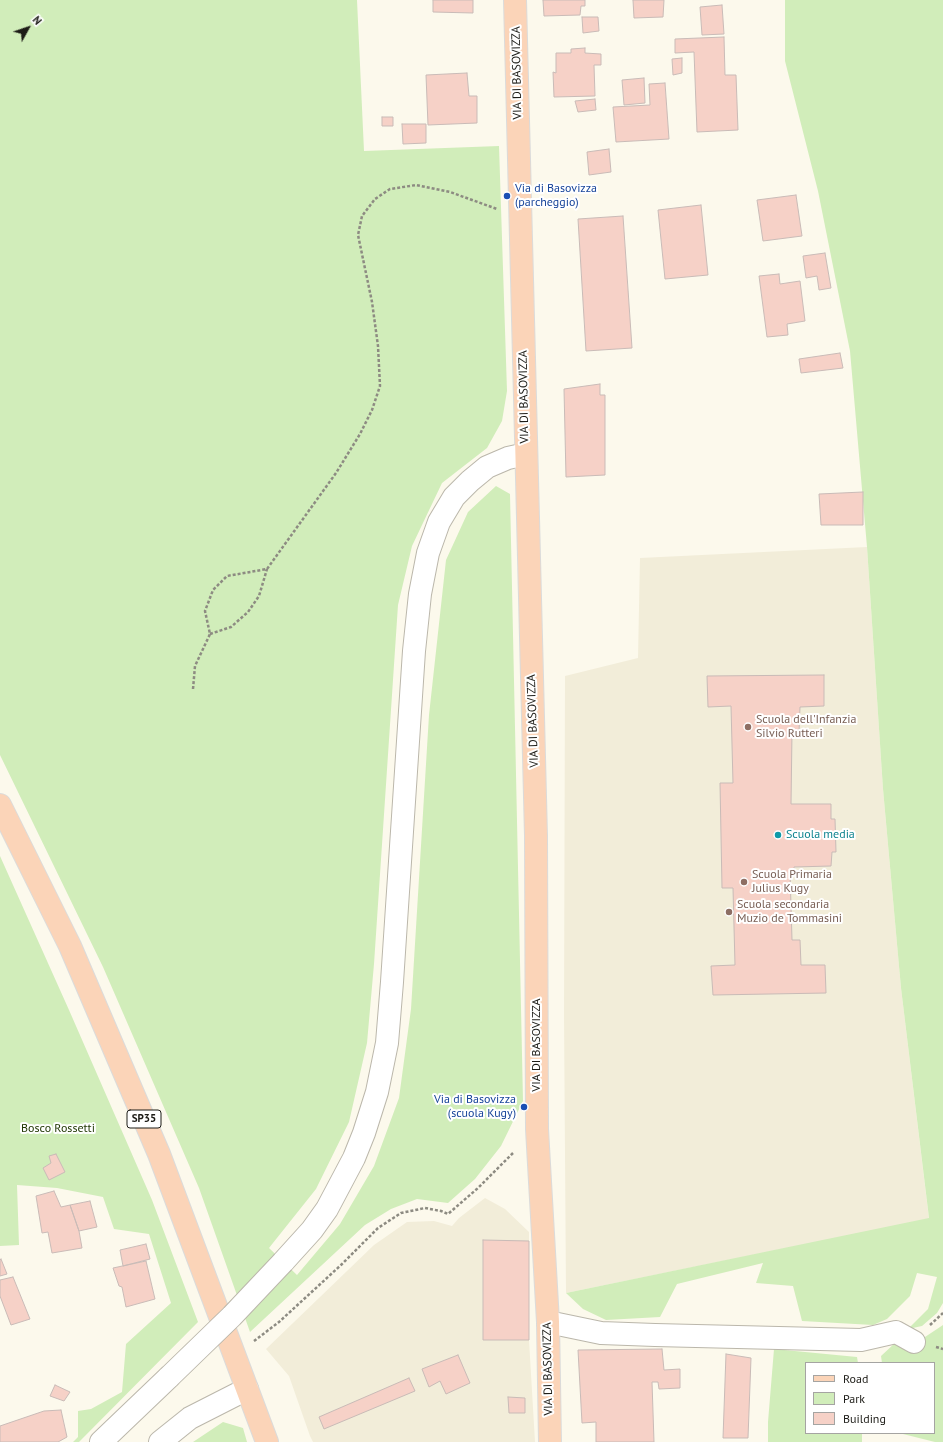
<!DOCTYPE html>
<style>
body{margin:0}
#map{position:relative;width:943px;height:1442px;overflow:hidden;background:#fcf9ec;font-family:"PT Sans",sans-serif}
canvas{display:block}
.legend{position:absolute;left:805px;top:1362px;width:130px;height:72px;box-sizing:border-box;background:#fff;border:1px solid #a5a4a2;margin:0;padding:5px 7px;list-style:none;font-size:12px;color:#1d1c17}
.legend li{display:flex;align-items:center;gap:8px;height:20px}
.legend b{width:20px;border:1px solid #a5a4a2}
.north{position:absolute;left:8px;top:8px;width:40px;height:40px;-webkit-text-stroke:3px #fff;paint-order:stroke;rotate:50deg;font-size:11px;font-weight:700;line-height:16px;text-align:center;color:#1d1c17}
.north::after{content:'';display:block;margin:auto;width:14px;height:18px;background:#1d1c17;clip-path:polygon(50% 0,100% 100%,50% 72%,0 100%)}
</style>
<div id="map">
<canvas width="943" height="1442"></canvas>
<ul class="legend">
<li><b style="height:5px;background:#fbd4b8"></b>Road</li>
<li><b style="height:11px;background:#d1edba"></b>Park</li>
<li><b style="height:11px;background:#f6d1c7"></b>Building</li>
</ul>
<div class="north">N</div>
</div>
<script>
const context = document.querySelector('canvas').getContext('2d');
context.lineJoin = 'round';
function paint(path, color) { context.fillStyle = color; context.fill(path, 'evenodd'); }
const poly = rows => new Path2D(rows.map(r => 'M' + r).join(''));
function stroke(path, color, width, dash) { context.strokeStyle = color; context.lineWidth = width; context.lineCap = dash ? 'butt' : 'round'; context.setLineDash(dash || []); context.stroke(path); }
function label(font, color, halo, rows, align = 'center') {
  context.font = font + ' "PT Sans",sans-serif'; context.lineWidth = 4; context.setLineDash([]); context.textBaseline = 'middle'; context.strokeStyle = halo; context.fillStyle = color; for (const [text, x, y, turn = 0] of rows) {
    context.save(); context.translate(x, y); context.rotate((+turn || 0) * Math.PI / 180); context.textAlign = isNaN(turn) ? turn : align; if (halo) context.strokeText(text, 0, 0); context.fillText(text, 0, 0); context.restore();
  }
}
paint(poly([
 [867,547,883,789,901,988,929,1219,566,1293,564,1015,565,676,638,658,640,558],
 [485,1198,505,1209,529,1232,529,1340,535,1442,313,1442,310,1436,289,1376,266,1349,374,1245,407,1222,434,1221,452,1226,459,1218]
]), '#f2edd9');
paint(poly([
 [0,0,357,0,364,151,499,146,507,391,502,421,487,448,442,483,412,546,398,605,374,964,367,1043,349,1122,316,1189,269,1248,297,1275,340,1224,374,1166,399,1098,411,1009,429,715,446,560,468,512,496,486,510,494,523,1101,501,1146,475,1179,448,1203,417,1199,391,1209,365,1225,250,1332,199,1188,103,967,0,755],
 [785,0,943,0,943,1303,937,1313,922,1326,908,1329,928,1309,937,1277,917,1273,910,1296,887,1319,873,1325,802,1321,793,1286,756,1283,763,1263,677,1284,660,1317,606,1320,583,1309,566,1293,929,1218,901,988,883,789,867,547,850,351,818,191,785,61],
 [0,856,69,1010,152,1200,198,1322,79,1442,73,1442,78,1437,78,1411,91,1409,122,1392,126,1344,171,1303,149,1234,114,1229,103,1197,57,1188,17,1185,19,1245,0,1246],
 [943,1325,943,1442,935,1442,899,1433,934,1433,934,1363,882,1363,881,1356,895,1343,913,1345],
 [774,1349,857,1357,858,1363,806,1363,806,1433,862,1433,862,1442,768,1442,768,1422],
 [223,1422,243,1428,247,1442,193,1442]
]), '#d1edba');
const building = poly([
 [433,0,473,0,473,13,433,12,433,0],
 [543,0,585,0,585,6,581,6,580,15,544,16,543,0],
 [633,0,664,0,663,17,634,18,633,0],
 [722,5,724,34,702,35,700,7,722,5],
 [582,17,598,17,599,31,583,33,582,17],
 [724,37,725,75,736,75,738,130,697,132,694,52,675,53,675,39,724,37],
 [585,48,585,53,601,54,601,65,594,65,595,96,554,97,553,72,556,73,556,53,571,53,571,49,585,48],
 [682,58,682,73,673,75,672,59,682,58],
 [467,73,469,96,477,96,477,123,428,125,426,75,467,73],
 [644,78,645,103,624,105,622,80,644,78],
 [665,83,669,139,616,142,613,107,650,105,649,84,665,83],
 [595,99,596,110,578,112,575,101,595,99],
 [382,117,393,117,393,126,382,126,382,117],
 [402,124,426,124,426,143,403,144,402,124],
 [609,149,611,172,589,175,587,152,609,149],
 [796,195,802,236,763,241,757,200,796,195],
 [701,205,708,275,665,279,658,210,701,205],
 [623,216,632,348,586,351,578,219,623,216],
 [825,253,831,288,819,290,817,276,806,278,803,256,825,253],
 [779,274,780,284,800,281,805,321,787,324,788,335,767,337,759,276,779,274],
 [840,353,843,368,801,373,799,359,840,353],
 [600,384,600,395,605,395,605,475,566,477,564,389,600,384],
 [863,492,863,525,821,525,819,494,863,492],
 [824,675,824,706,800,707,799,732,792,732,791,804,831,804,831,819,835,819,836,852,832,852,831,866,794,867,794,872,790,872,792,940,800,940,801,965,825,965,826,993,713,995,711,966,735,965,733,888,722,888,720,783,733,783,731,706,708,707,707,676,824,675],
 [56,1154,65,1172,49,1180,43,1168,51,1163,49,1156,56,1154],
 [54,1191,61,1207,70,1205,79,1231,82,1248,52,1253,48,1232,42,1233,36,1196,54,1191],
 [90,1201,97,1227,79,1231,70,1205,90,1201],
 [483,1240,529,1241,529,1340,483,1340,483,1240],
 [146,1244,150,1259,123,1266,120,1250,146,1244],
 [1,1259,7,1274,0,1276,0,1260,1,1259],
 [146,1261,155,1299,126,1307,122,1287,119,1286,113,1268,146,1261],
 [13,1277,30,1319,11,1325,0,1296,0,1280,13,1277],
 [662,1349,664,1370,680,1369,680,1388,659,1389,658,1382,652,1382,654,1442,596,1442,596,1422,582,1423,578,1350,662,1349],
 [726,1354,751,1358,748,1438,723,1438,726,1354],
 [458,1355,470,1383,446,1394,440,1381,429,1387,422,1369,458,1355],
 [409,1378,415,1391,324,1429,319,1417,409,1378],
 [55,1385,70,1392,64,1401,50,1396,55,1385],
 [508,1397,525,1398,525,1413,509,1413,508,1397],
 [61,1410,67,1437,58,1442,0,1442,0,1426,44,1411,61,1410]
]);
paint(building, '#f6d1c7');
stroke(building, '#c9bbb7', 1);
const minor = poly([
 [283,1262,312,1230,327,1209,354,1158,364,1133,377,1092,387,1043,392,982,414,651,420,594,428,553,439,522,454,497,470,481,487,467,508,458,526,454],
 [548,1322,601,1333,655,1335,861,1340,896,1332,914,1342],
 [101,1442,169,1377],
 [160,1442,190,1418,247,1389]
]);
const major = poly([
 [515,0,536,836,537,1129,548,1322,550,1442],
 [0,805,70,946,159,1154,267,1442]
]);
stroke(minor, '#bbb7ab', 24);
stroke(major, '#dbdbda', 24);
stroke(poly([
 [210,634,231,627,248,612,259,596,267,569],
 [193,689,195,666,210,634,205,611,213,590,227,576,267,569,336,473,360,434,372,410,380,386,378,346,372,302,358,235,362,216,375,199,390,189,416,185,450,192,497,209],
 [930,1325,943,1313],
 [254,1341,279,1322,341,1265,378,1228,401,1213,425,1208,441,1211,448,1214,478,1188,514,1152],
 [936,1347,943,1349]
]), '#8d8b82', 2.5, [3, 2]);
stroke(minor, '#fff', 22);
stroke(major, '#fbd4b8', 22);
const minorBridge = poly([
 [169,1377,232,1316,283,1262]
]);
stroke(minorBridge, '#bbb7ab', 24, []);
stroke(minorBridge, '#fff', 22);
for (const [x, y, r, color] of [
 [507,196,4,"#1a4fb4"],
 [748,727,4,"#8d6e63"],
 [778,835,4,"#0f9aa8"],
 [744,882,4,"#8d6e63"],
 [729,912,4,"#8d6e63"],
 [524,1107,4,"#1a4fb4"]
]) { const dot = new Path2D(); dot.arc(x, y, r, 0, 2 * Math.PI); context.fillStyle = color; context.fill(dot); stroke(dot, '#fff', 1.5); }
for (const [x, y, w] of [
 [144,1119,34]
]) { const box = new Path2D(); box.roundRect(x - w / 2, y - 9, w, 18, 3); context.fillStyle = '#fff'; context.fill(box); stroke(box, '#1d1c17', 1); }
label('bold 11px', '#1d1c17', null, [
 ["SP35",144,1119]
]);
label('12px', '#1d1c17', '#fff', [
 ["VIA DI BASOVIZZA",517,73,-91],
 ["VIA DI BASOVIZZA",524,397,-91],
 ["VIA DI BASOVIZZA",533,721,-92],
 ["VIA DI BASOVIZZA",537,1045,-90],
 ["VIA DI BASOVIZZA",548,1369,-91]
]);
label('12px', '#164399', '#fff', [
 ["Via di Basovizza",515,189],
 ["(parcheggio)",515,203],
 ["Via di Basovizza",516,1100,"right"],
 ["(scuola Kugy)",516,1114,"right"]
], 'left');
label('12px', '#785e54', '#fff', [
 ["Scuola dell'Infanzia",756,720],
 ["Silvio Rutteri",756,734],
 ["Scuola Primaria",752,875],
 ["Julius Kugy",752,889],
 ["Scuola secondaria",737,905],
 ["Muzio de Tommasini",737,919]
], 'left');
label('12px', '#0d838f', '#fff', [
 ["Scuola media",786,835]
], 'left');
label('12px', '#1e3500', '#fff', [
 ["Bosco Rossetti",58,1129]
]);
</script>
